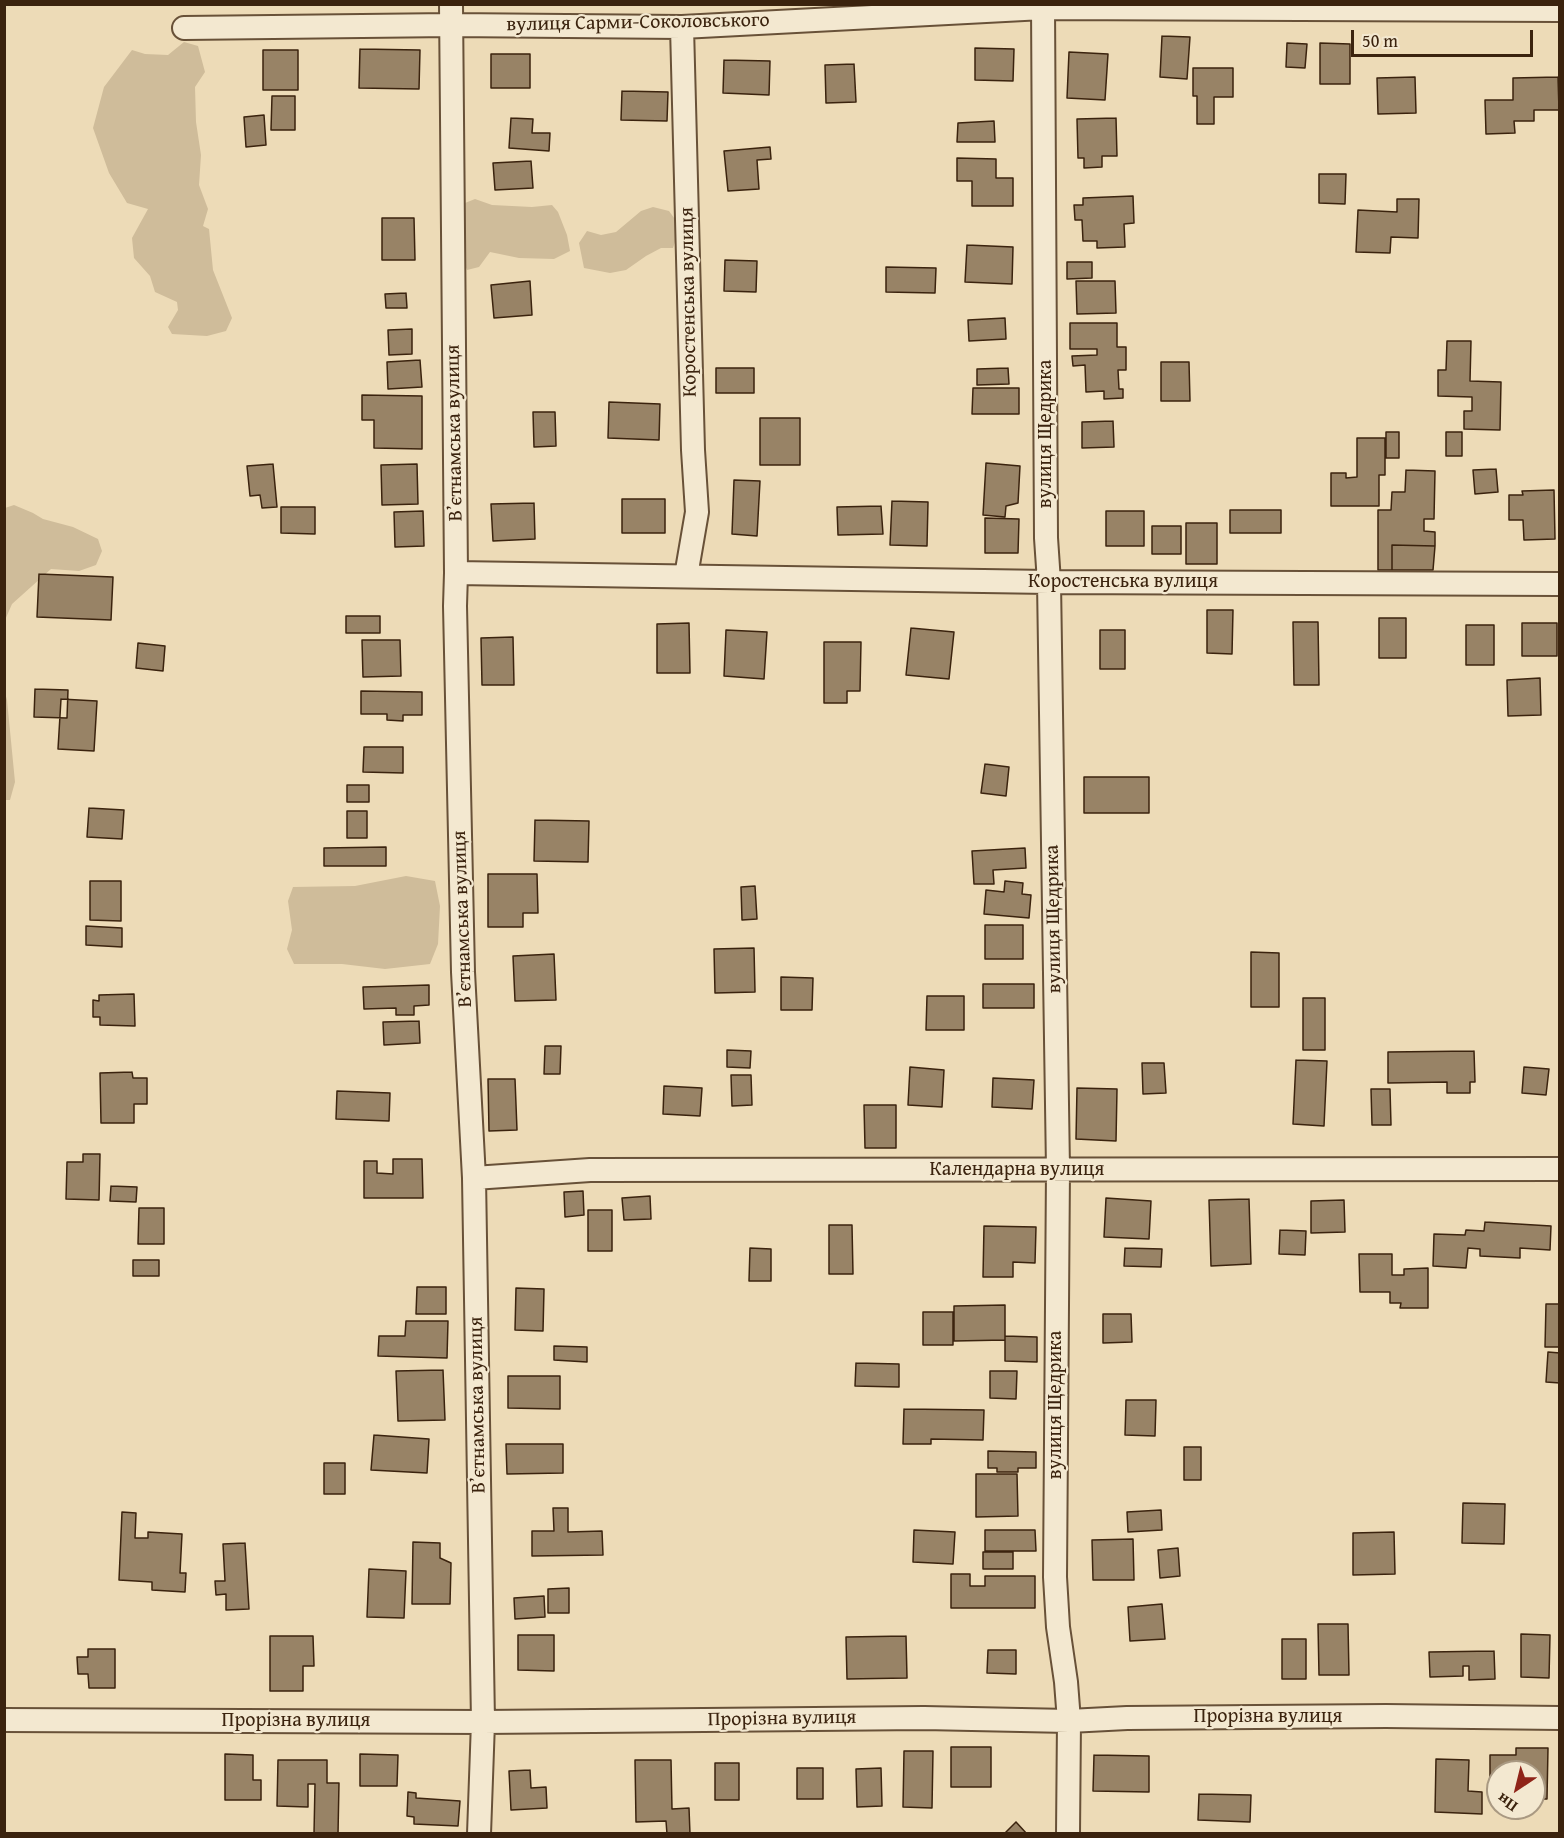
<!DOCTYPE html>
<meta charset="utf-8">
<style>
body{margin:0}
#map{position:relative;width:1564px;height:1838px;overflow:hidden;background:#eddbb7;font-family:"Gentium Book Plus",serif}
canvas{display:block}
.frame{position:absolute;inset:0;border:6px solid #3b230e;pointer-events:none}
.north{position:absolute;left:1486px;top:1760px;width:60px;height:60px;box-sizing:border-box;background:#f3e8d0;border:2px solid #a99982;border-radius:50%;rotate:215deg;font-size:16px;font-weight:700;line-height:24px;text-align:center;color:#3b230e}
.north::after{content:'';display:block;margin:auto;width:21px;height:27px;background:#8f2418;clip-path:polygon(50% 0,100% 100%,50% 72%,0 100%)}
.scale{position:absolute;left:1351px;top:30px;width:182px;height:27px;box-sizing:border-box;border:3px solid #3b230e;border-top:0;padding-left:8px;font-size:18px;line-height:21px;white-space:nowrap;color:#3b230e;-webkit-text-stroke:4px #f3e8d0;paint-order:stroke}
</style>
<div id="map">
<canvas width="1564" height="1838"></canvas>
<div class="frame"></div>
<div class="north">Пн</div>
<div class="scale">50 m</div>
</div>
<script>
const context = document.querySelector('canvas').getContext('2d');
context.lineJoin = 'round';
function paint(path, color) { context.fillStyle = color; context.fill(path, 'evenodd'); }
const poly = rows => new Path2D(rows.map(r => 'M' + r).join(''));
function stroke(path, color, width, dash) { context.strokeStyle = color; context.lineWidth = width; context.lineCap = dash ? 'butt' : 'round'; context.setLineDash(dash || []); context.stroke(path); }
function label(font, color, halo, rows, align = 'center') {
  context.font = font + ' "Gentium Book Plus",serif'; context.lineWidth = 4.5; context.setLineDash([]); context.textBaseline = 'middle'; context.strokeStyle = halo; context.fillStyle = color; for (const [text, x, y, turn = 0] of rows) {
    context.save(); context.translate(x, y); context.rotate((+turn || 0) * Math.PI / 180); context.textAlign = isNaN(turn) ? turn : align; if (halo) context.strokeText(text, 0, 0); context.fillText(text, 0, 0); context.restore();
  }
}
paint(poly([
 [184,42,198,46,205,72,195,87,196,122,201,155,199,185,208,209,203,226,209,229,213,270,232,318,226,331,207,336,172,334,168,327,178,310,177,302,155,292,150,276,134,258,132,238,148,209,127,203,109,173,93,128,104,87,132,50,145,54,168,55],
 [475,199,492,205,532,207,552,205,558,212,567,235,570,251,554,259,519,258,490,252,479,267,467,270,460,254,460,205],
 [653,207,669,211,680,226,673,248,661,248,646,256,626,270,610,273,584,268,579,243,587,231,601,235,616,232,641,211],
 [14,505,33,513,43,519,73,527,98,539,102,551,96,565,79,571,51,569,12,604,5,620,5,508],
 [5,693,7,700,15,782,10,800,5,800],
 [406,876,435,881,440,906,438,944,430,964,385,969,342,964,294,964,287,949,292,930,288,901,293,887,355,886]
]), '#cfbc9a');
const building = poly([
 [1162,36,1190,37,1187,79,1160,77,1162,36],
 [1287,43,1307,44,1305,68,1286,67,1287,43],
 [1320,43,1350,44,1350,84,1320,84,1320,43],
 [975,48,1014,49,1013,81,975,80,975,48],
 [360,49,420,50,419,89,359,88,360,49],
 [263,50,298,50,298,90,263,90,263,50],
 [1069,52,1108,54,1105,100,1067,98,1069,52],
 [491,54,530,54,530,88,491,88,491,54],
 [724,60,770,61,769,95,723,93,724,60],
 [854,64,856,102,826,103,825,65,854,64],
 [1193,68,1233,68,1233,97,1214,97,1214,124,1197,124,1197,96,1193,96,1193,68],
 [1415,77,1416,113,1378,114,1377,78,1415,77],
 [1558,77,1559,110,1534,110,1534,121,1514,121,1515,133,1486,134,1485,100,1513,100,1513,78,1558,77],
 [622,91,668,92,667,121,621,120,622,91],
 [272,96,295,96,295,130,271,130,272,96],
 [264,115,266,145,246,147,244,117,264,115],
 [511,118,533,119,532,133,550,133,549,151,509,148,511,118],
 [1116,118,1117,156,1102,156,1102,167,1084,168,1084,158,1078,158,1077,119,1116,118],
 [994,121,995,142,957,142,958,123,994,121],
 [770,147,771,159,757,160,759,189,728,191,724,151,770,147],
 [957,158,996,159,996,178,1013,178,1013,206,972,206,972,181,957,181,957,158],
 [531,161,533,188,495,190,493,163,531,161],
 [1319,174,1346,174,1345,204,1319,203,1319,174],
 [1133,196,1134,223,1124,224,1125,247,1097,248,1097,241,1083,241,1082,220,1075,220,1074,205,1083,205,1083,198,1133,196],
 [1397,199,1419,199,1418,238,1391,237,1390,253,1356,252,1358,210,1397,212,1397,199],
 [382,218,414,218,415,260,382,260,382,218],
 [967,245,1013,247,1012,284,965,282,967,245],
 [725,260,757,261,756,292,724,291,725,260],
 [1067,262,1092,262,1092,278,1067,279,1067,262],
 [886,267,936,268,935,293,886,292,886,267],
 [530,281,532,315,494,318,491,285,530,281],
 [1076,281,1115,281,1116,313,1077,314,1076,281],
 [406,293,407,308,386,308,385,294,406,293],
 [1005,318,1006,339,969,341,968,320,1005,318],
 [1070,323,1117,323,1117,347,1126,347,1126,370,1118,370,1119,389,1123,389,1123,398,1104,399,1104,391,1086,392,1085,365,1073,366,1072,356,1097,355,1097,349,1070,349,1070,323],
 [412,329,412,354,389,355,388,330,412,329],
 [1447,341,1471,341,1470,381,1501,382,1500,430,1464,429,1464,411,1472,411,1472,397,1438,396,1438,370,1446,370,1447,341],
 [420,360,422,387,388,389,387,362,420,360],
 [1161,362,1189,362,1190,401,1161,401,1161,362],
 [716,368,754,368,754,393,716,393,716,368],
 [1008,368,1009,384,977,385,977,369,1008,368],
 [973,388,1019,388,1019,414,972,414,973,388],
 [362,395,422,396,422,449,374,448,374,420,362,420,362,395],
 [609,402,660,404,659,440,608,438,609,402],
 [533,412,555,412,556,446,534,447,533,412],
 [760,418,800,418,800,465,760,465,760,418],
 [1113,421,1114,447,1082,448,1082,422,1113,421],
 [1386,432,1399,432,1399,458,1386,458,1386,432],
 [1446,432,1462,432,1462,456,1446,456,1446,432],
 [1357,438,1385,438,1385,475,1379,475,1379,506,1331,506,1331,473,1346,473,1346,478,1357,477,1357,438],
 [986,463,1020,466,1018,503,1006,506,1005,517,983,515,986,463],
 [273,464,277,507,262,508,260,495,250,496,247,466,273,464],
 [417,464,418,504,382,505,381,465,417,464],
 [1496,469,1498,492,1475,494,1473,470,1496,469],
 [1406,470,1435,471,1434,519,1424,519,1424,531,1435,532,1435,546,1392,545,1392,570,1378,570,1378,510,1391,510,1392,492,1405,492,1406,470],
 [734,480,760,481,757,536,732,534,734,480],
 [1554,490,1555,539,1524,540,1523,520,1509,520,1509,495,1523,495,1522,491,1554,490],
 [622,499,665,499,665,533,622,533,622,499],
 [892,501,928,502,927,546,890,545,892,501],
 [534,503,535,539,493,541,491,504,534,503],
 [881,506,883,534,838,535,837,507,881,506],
 [281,507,315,507,315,534,281,533,281,507],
 [1230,510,1281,510,1281,533,1230,533,1230,510],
 [423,511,424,546,395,547,394,512,423,511],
 [1106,511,1144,511,1144,546,1106,546,1106,511],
 [985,518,1019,519,1018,553,985,553,985,518],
 [1186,523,1217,523,1217,564,1186,564,1186,523],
 [1152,526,1181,526,1181,554,1152,554,1152,526],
 [1392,545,1435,546,1433,570,1392,570,1392,545],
 [39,574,113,577,111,620,37,617,39,574],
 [1207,610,1233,610,1232,654,1207,653,1207,610],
 [346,616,380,616,380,633,346,633,346,616],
 [1379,618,1406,618,1406,658,1379,658,1379,618],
 [1293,622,1318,622,1319,685,1294,685,1293,622],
 [689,623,690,673,657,673,657,624,689,623],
 [1522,623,1557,623,1557,656,1522,656,1522,623],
 [1466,625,1494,625,1494,665,1466,665,1466,625],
 [911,628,954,632,949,679,906,675,911,628],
 [726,630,767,632,764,679,724,676,726,630],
 [1100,630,1125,630,1125,669,1100,669,1100,630],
 [513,637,514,685,482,685,481,638,513,637],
 [362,640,400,640,401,676,363,677,362,640],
 [824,642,861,642,860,691,847,691,847,703,824,703,824,642],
 [138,643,165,646,163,671,136,668,138,643],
 [1540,678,1541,715,1508,716,1507,680,1540,678],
 [35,689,68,690,67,718,34,717,35,689],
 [361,691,422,692,422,715,403,715,403,721,387,720,387,714,361,714,361,691],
 [61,699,97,701,94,751,58,749,61,699],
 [364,747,403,747,403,773,363,772,364,747],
 [985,764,1009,767,1006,796,981,793,985,764],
 [1084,777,1149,777,1149,813,1084,813,1084,777],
 [347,785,369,785,369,802,347,802,347,785],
 [89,808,124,810,122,839,87,837,89,808],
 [347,811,367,811,367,838,347,838,347,811],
 [535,820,589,821,588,862,534,861,535,820],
 [386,847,386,866,324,866,324,848,386,847],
 [1025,848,1026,868,993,870,994,884,974,884,972,851,1025,848],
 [488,874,537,874,538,913,523,913,523,927,488,927,488,874],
 [90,881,121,881,121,921,90,920,90,881],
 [1005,881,1023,883,1022,894,1031,895,1029,918,984,914,986,890,1004,892,1005,881],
 [755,886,757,919,742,920,741,887,755,886],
 [985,925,1023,925,1023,959,985,959,985,925],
 [86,926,122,928,122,947,86,945,86,926],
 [754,948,755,992,715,993,714,949,754,948],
 [1251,952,1279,953,1279,1007,1251,1007,1251,952],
 [554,954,556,1000,515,1001,513,956,554,954],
 [781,977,813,978,812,1010,781,1010,781,977],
 [983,984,1034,984,1034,1008,983,1008,983,984],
 [429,985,429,1005,414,1006,414,1015,396,1015,396,1008,364,1009,363,987,429,985],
 [134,994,135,1026,100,1025,100,1017,93,1017,93,1000,99,1001,99,995,134,994],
 [927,996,964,996,964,1030,926,1030,927,996],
 [1303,998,1325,998,1325,1050,1303,1050,1303,998],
 [419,1021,420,1043,384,1045,383,1022,419,1021],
 [545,1046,561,1046,560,1074,544,1074,545,1046],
 [727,1050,751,1051,750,1068,727,1067,727,1050],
 [1474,1051,1475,1082,1470,1082,1470,1093,1447,1093,1447,1082,1388,1083,1388,1052,1474,1051],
 [1296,1060,1327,1061,1324,1126,1293,1124,1296,1060],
 [1142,1063,1164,1063,1166,1093,1143,1094,1142,1063],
 [910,1067,944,1070,942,1107,908,1105,910,1067],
 [1524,1067,1549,1069,1546,1095,1522,1093,1524,1067],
 [132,1072,133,1078,147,1078,147,1104,134,1104,134,1123,101,1123,100,1073,132,1072],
 [731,1075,751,1075,752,1105,732,1106,731,1075],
 [993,1078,1034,1080,1032,1109,992,1107,993,1078],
 [488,1079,515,1079,517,1130,489,1131,488,1079],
 [664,1086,702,1088,700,1116,663,1114,664,1086],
 [1077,1088,1117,1089,1116,1141,1076,1139,1077,1088],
 [1371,1089,1390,1089,1391,1125,1372,1125,1371,1089],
 [337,1091,390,1093,389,1121,336,1119,337,1091],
 [864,1105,896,1105,896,1148,865,1148,864,1105],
 [83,1154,100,1154,99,1200,66,1199,67,1162,83,1162,83,1154],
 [393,1159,422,1159,423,1198,364,1198,364,1161,377,1161,377,1173,393,1174,393,1159],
 [111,1186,137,1187,136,1202,110,1201,111,1186],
 [583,1191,584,1215,565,1217,564,1192,583,1191],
 [650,1196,651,1219,624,1220,622,1198,650,1196],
 [1106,1198,1151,1201,1149,1239,1104,1237,1106,1198],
 [1249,1199,1251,1264,1211,1266,1209,1200,1249,1199],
 [1344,1200,1345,1232,1311,1233,1311,1201,1344,1200],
 [139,1208,164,1208,164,1244,138,1244,139,1208],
 [588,1210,612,1210,612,1251,588,1251,588,1210],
 [1485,1222,1551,1226,1550,1250,1520,1248,1520,1258,1480,1256,1480,1249,1468,1248,1466,1268,1433,1266,1434,1234,1465,1235,1466,1230,1484,1231,1485,1222],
 [829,1225,852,1225,853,1274,829,1274,829,1225],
 [984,1226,1036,1227,1035,1263,1013,1262,1013,1277,983,1277,984,1226],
 [1280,1230,1306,1231,1305,1255,1279,1254,1280,1230],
 [750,1248,771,1249,771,1281,749,1281,750,1248],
 [1125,1248,1162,1249,1161,1267,1124,1266,1125,1248],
 [1359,1254,1392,1254,1392,1275,1404,1275,1404,1269,1428,1268,1428,1308,1400,1308,1401,1303,1390,1303,1390,1292,1360,1292,1359,1254],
 [133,1260,159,1260,159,1276,133,1276,133,1260],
 [417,1287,446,1287,446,1314,416,1314,417,1287],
 [516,1288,544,1289,543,1331,515,1330,516,1288],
 [1546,1304,1560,1304,1560,1347,1545,1347,1546,1304],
 [1005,1305,1005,1340,954,1341,954,1306,1005,1305],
 [923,1312,953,1312,953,1345,923,1345,923,1312],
 [1103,1314,1131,1314,1132,1342,1103,1343,1103,1314],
 [406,1321,448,1321,447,1358,378,1356,379,1336,405,1336,406,1321],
 [1005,1336,1037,1337,1037,1362,1005,1361,1005,1336],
 [554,1346,587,1347,587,1362,554,1360,554,1346],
 [1548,1352,1560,1353,1560,1383,1546,1382,1548,1352],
 [856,1363,899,1364,899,1387,855,1386,856,1363],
 [443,1370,445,1420,398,1421,396,1371,443,1370],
 [990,1371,1017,1371,1016,1399,990,1398,990,1371],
 [508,1376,560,1376,560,1409,508,1408,508,1376],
 [1126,1400,1156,1400,1155,1436,1125,1435,1126,1400],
 [904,1409,984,1410,983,1440,931,1439,931,1444,903,1444,904,1409],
 [374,1435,429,1439,427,1473,371,1470,374,1435],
 [506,1444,563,1444,563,1473,507,1474,506,1444],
 [1184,1447,1201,1447,1201,1480,1184,1480,1184,1447],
 [988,1451,1036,1452,1036,1468,1018,1468,1018,1472,997,1472,997,1468,988,1468,988,1451],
 [324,1463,345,1463,345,1494,324,1494,324,1463],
 [976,1474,1017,1474,1018,1516,976,1517,976,1474],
 [1463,1503,1505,1504,1504,1544,1462,1543,1463,1503],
 [553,1508,568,1508,568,1532,602,1531,603,1555,532,1556,532,1531,554,1531,553,1508],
 [1161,1510,1162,1530,1128,1532,1127,1512,1161,1510],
 [122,1512,136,1513,135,1538,148,1538,148,1532,182,1534,180,1573,186,1573,185,1592,152,1590,152,1582,119,1580,122,1512],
 [914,1530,955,1532,953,1564,913,1562,914,1530],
 [985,1530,1035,1530,1036,1551,985,1551,985,1530],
 [1394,1532,1395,1574,1353,1575,1353,1533,1394,1532],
 [1133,1539,1134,1580,1093,1580,1092,1540,1133,1539],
 [413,1542,440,1543,440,1558,451,1563,450,1604,412,1604,413,1542],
 [245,1543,249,1609,226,1610,226,1594,216,1595,215,1581,225,1581,223,1544,245,1543],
 [1178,1548,1180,1576,1160,1578,1158,1550,1178,1548],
 [983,1552,1013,1552,1013,1569,983,1569,983,1552],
 [369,1569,406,1571,404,1618,367,1617,369,1569],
 [951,1574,970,1574,970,1586,985,1586,985,1576,1035,1576,1035,1608,951,1608,951,1574],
 [569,1588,569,1613,548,1613,548,1589,569,1588],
 [544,1596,545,1617,515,1619,514,1598,544,1596],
 [1162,1604,1165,1639,1130,1641,1128,1607,1162,1604],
 [1318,1624,1348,1624,1349,1675,1319,1675,1318,1624],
 [1521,1634,1550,1635,1549,1678,1521,1677,1521,1634],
 [518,1635,554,1635,554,1671,518,1670,518,1635],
 [270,1636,313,1636,314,1666,303,1666,303,1691,270,1691,270,1636],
 [906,1636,907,1678,847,1679,846,1637,906,1636],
 [1282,1639,1306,1639,1306,1679,1282,1679,1282,1639],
 [88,1649,115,1649,115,1688,89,1688,88,1674,78,1674,77,1657,88,1657,88,1649],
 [988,1650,1016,1650,1016,1674,987,1673,988,1650],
 [1494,1651,1495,1679,1469,1680,1469,1666,1463,1666,1463,1676,1430,1677,1429,1652,1494,1651],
 [951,1747,991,1747,991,1787,951,1787,951,1747],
 [1516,1748,1548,1748,1547,1799,1534,1799,1534,1772,1498,1772,1498,1786,1490,1786,1490,1755,1516,1755,1516,1748],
 [904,1751,933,1751,932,1808,903,1807,904,1751],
 [225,1754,253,1755,253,1780,261,1780,261,1800,225,1800,225,1754],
 [360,1754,398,1755,397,1786,360,1786,360,1754],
 [1094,1755,1149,1756,1149,1792,1093,1791,1094,1755],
 [1436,1759,1469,1760,1468,1791,1482,1792,1482,1814,1435,1812,1436,1759],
 [278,1760,327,1760,327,1783,339,1783,338,1834,314,1834,315,1784,308,1784,308,1807,277,1806,278,1760],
 [635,1760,671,1760,672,1809,689,1808,690,1834,667,1834,666,1821,636,1822,635,1760],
 [715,1763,739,1763,739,1800,715,1800,715,1763],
 [797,1768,823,1768,823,1799,797,1799,797,1768],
 [881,1768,882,1806,857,1807,856,1769,881,1768],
 [530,1770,531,1788,546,1787,547,1808,511,1810,509,1771,530,1770],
 [408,1792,416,1793,416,1798,460,1801,458,1826,414,1824,414,1817,407,1816,408,1792],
 [1199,1794,1251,1795,1250,1822,1198,1820,1199,1794],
 [1016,1822,1027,1834,1004,1834,1016,1822]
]);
paint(building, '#988366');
stroke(building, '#3b230e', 1.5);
const street = poly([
 [451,4,456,573,455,606,463,972,474,1178,483,1722,479,1834],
 [1043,4,1046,538,1049,582,1058,1169,1055,1577,1058,1627,1066,1682,1069,1721,1068,1834],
 [682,27,693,450,697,512,686,576],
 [184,28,451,25,682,27,1043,8,1560,10],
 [456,573,1049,582,1560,584],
 [474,1178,590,1170,1560,1169],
 [4,1720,483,1722,924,1718,1069,1721,1127,1718,1386,1716,1560,1718]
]);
stroke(street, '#685138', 26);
stroke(street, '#f3e8d0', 22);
label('20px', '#3b230e', '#f3e8d0', [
 ["вулиця Сарми-Соколовського",638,23,-1],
 ["Коростенська вулиця",689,302,-91],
 ["Вʼєтнамська вулиця",455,433,-91],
 ["вулиця Щедрика",1046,434,-90],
 ["Коростенська вулиця",1123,582],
 ["Вʼєтнамська вулиця",463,919,-92],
 ["вулиця Щедрика",1054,919,-91],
 ["Календарна вулиця",1017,1170],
 ["Вʼєтнамська вулиця",478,1405,-91],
 ["вулиця Щедрика",1056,1405,-90],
 ["Прорізна вулиця",1268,1717],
 ["Прорізна вулиця",782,1719,-1],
 ["Прорізна вулиця",296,1721]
]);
</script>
